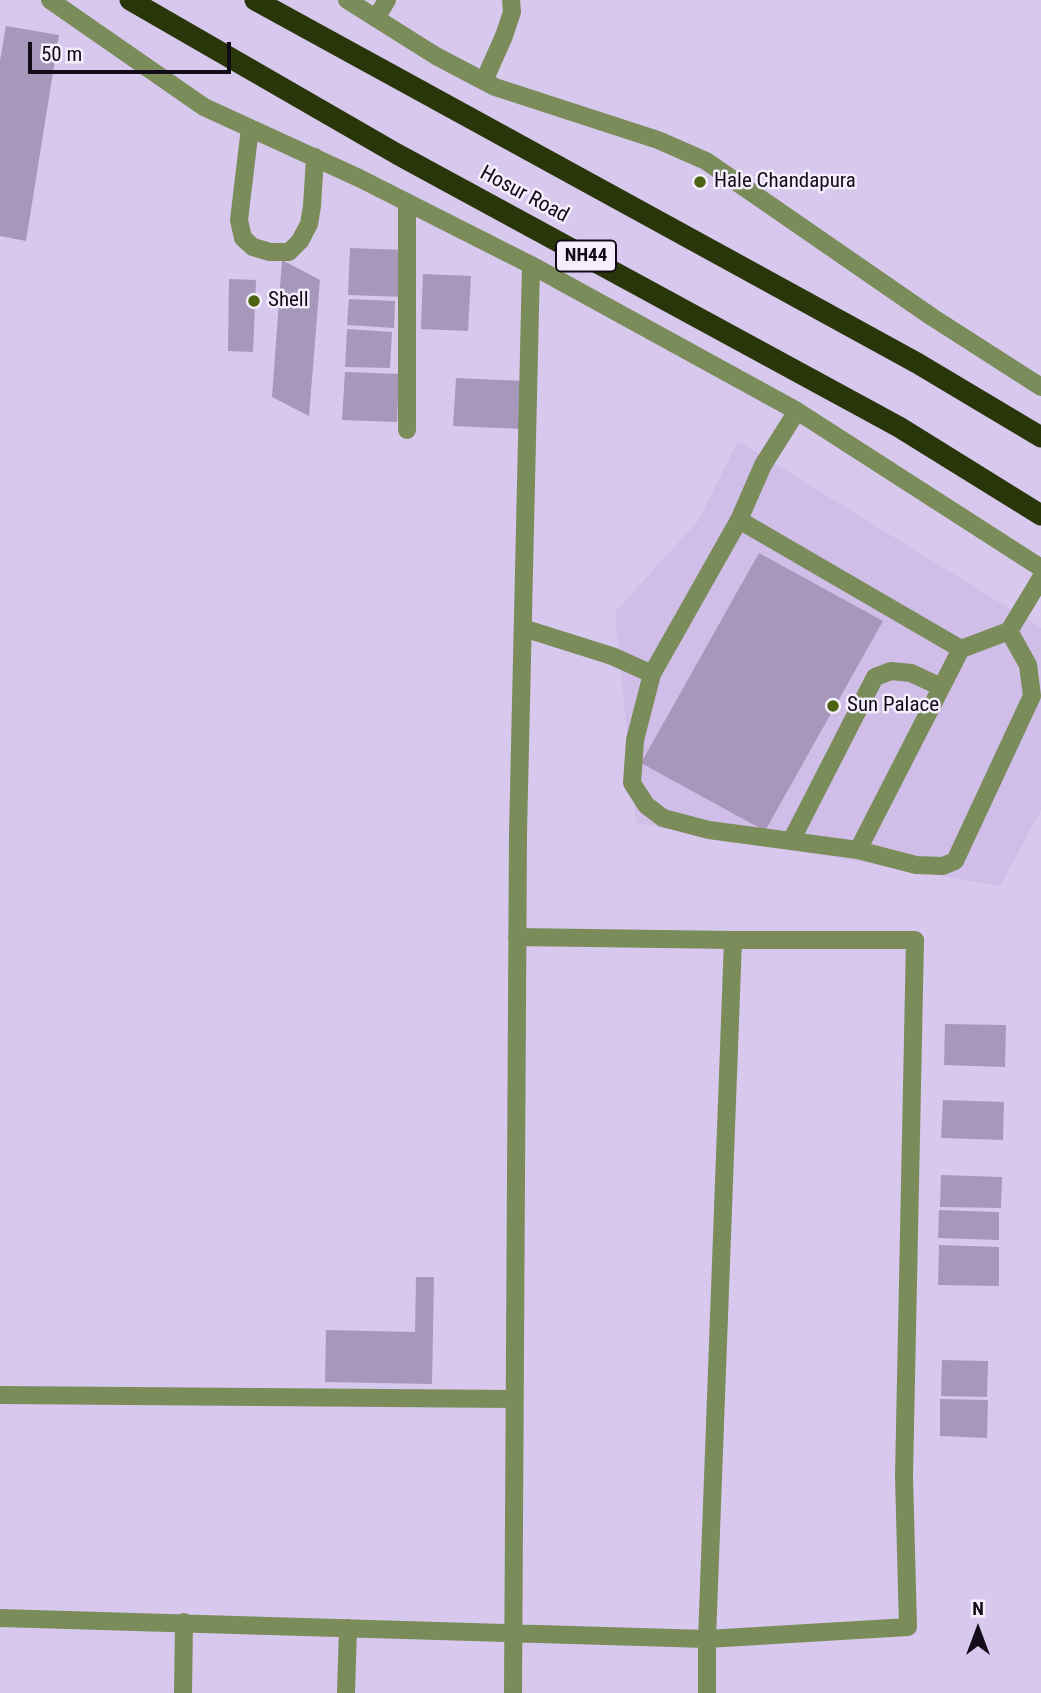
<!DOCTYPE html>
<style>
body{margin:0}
#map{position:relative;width:1041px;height:1693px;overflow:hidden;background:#d8c8ed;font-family:"Roboto Condensed",sans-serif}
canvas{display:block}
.north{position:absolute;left:943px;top:1595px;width:70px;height:70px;-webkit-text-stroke:5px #f4eefd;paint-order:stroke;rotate:0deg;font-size:19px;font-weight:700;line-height:28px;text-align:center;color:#120c18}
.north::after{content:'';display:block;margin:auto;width:24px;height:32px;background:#120c18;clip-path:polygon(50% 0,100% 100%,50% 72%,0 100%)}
.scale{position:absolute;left:28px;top:42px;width:203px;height:32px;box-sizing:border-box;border:4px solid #120c18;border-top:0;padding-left:9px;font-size:21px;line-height:24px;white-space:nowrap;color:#120c18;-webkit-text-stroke:5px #f4eefd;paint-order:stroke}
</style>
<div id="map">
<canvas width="1041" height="1693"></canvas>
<div class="north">N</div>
<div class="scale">50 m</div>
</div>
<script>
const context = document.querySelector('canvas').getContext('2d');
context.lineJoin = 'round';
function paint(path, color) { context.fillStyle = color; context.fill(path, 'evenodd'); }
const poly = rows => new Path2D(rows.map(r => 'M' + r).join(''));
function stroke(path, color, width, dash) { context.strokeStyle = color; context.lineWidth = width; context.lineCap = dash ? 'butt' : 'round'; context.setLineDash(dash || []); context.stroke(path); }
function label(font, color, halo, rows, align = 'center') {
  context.font = font + ' "Roboto Condensed",sans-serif'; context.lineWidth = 5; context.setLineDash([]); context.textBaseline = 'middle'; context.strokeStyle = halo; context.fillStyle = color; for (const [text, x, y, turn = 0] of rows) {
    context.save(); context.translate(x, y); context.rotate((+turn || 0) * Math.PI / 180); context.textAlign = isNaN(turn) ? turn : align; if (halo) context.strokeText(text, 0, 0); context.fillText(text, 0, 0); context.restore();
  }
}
paint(poly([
 [738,441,1041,628,1041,810,1000,886,636,823,615,612,698,521]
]), '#d0bde8');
paint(poly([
 [6,26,59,35,26,241,0,236,0,61],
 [350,248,406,250,404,297,348,295],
 [282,260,320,280,309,416,272,397],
 [423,274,471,276,468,331,421,329],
 [229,279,256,280,253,352,228,351],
 [349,299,395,301,394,328,347,325],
 [347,329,392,332,390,368,345,367],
 [345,372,399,374,397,422,342,420],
 [456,378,524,381,522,429,453,426],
 [759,553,883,621,765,831,641,763],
 [945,1024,1006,1025,1005,1067,944,1065],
 [943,1100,1004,1102,1003,1140,941,1138],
 [941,1175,1002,1177,1001,1208,940,1207],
 [939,1210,999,1212,999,1240,938,1238],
 [939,1245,999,1247,999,1286,938,1285],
 [416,1277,434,1277,432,1384,325,1382,326,1330,415,1332],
 [942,1360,988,1361,987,1397,941,1396],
 [940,1399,988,1400,987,1438,940,1436]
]), '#a797bb');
stroke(poly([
 [50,0,204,107,359,178,531,265,797,411,1041,568],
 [347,0,436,56,495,87,658,140,706,161,932,317,1041,387],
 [376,18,387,0],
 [484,81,504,36,512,12,511,0],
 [250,128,239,220,243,238,253,247,270,252,289,252,300,241,309,224,312,206,315,157],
 [407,202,407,430],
 [797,411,763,465,739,520,652,674,635,740,632,783,646,805,663,818,709,830,858,850,916,865,943,866,955,861,1032,696,1028,665,1009,631],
 [739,520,961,649],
 [523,628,612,656,652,674],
 [791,841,875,677,891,671,911,673,941,687],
 [858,850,961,649,1009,631,1041,578],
 [0,1395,515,1399],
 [0,1618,707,1639,733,940,517,937],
 [183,1693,184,1622],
 [346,1693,348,1628],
 [513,1693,518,833,531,265],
 [707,1693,707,1639,908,1627,904,1476,915,940,733,940]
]), '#798c59', 18);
stroke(poly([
 [130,0,397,154,899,427,1041,515],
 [255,0,917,363,1041,437]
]), '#28360a', 21);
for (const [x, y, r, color] of [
 [700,182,7,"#4d6412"],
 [254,301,7,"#4d6412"],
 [833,706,7,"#4d6412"]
]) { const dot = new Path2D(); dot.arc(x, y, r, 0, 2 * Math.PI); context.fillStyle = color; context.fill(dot); stroke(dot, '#f4eefd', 2.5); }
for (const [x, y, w] of [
 [586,256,60]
]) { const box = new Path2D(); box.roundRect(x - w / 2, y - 15.5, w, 31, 5); context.fillStyle = '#f4eefd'; context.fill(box); stroke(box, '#120c18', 2); }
label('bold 19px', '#120c18', null, [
 ["NH44",586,256]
]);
label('21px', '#120c18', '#f4eefd', [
 ["Hale Chandapura",714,182],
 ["Shell",268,301],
 ["Sun Palace",847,706]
], 'left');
label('21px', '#120c18', '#f4eefd', [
 ["Hosur Road",524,195,28]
]);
</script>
